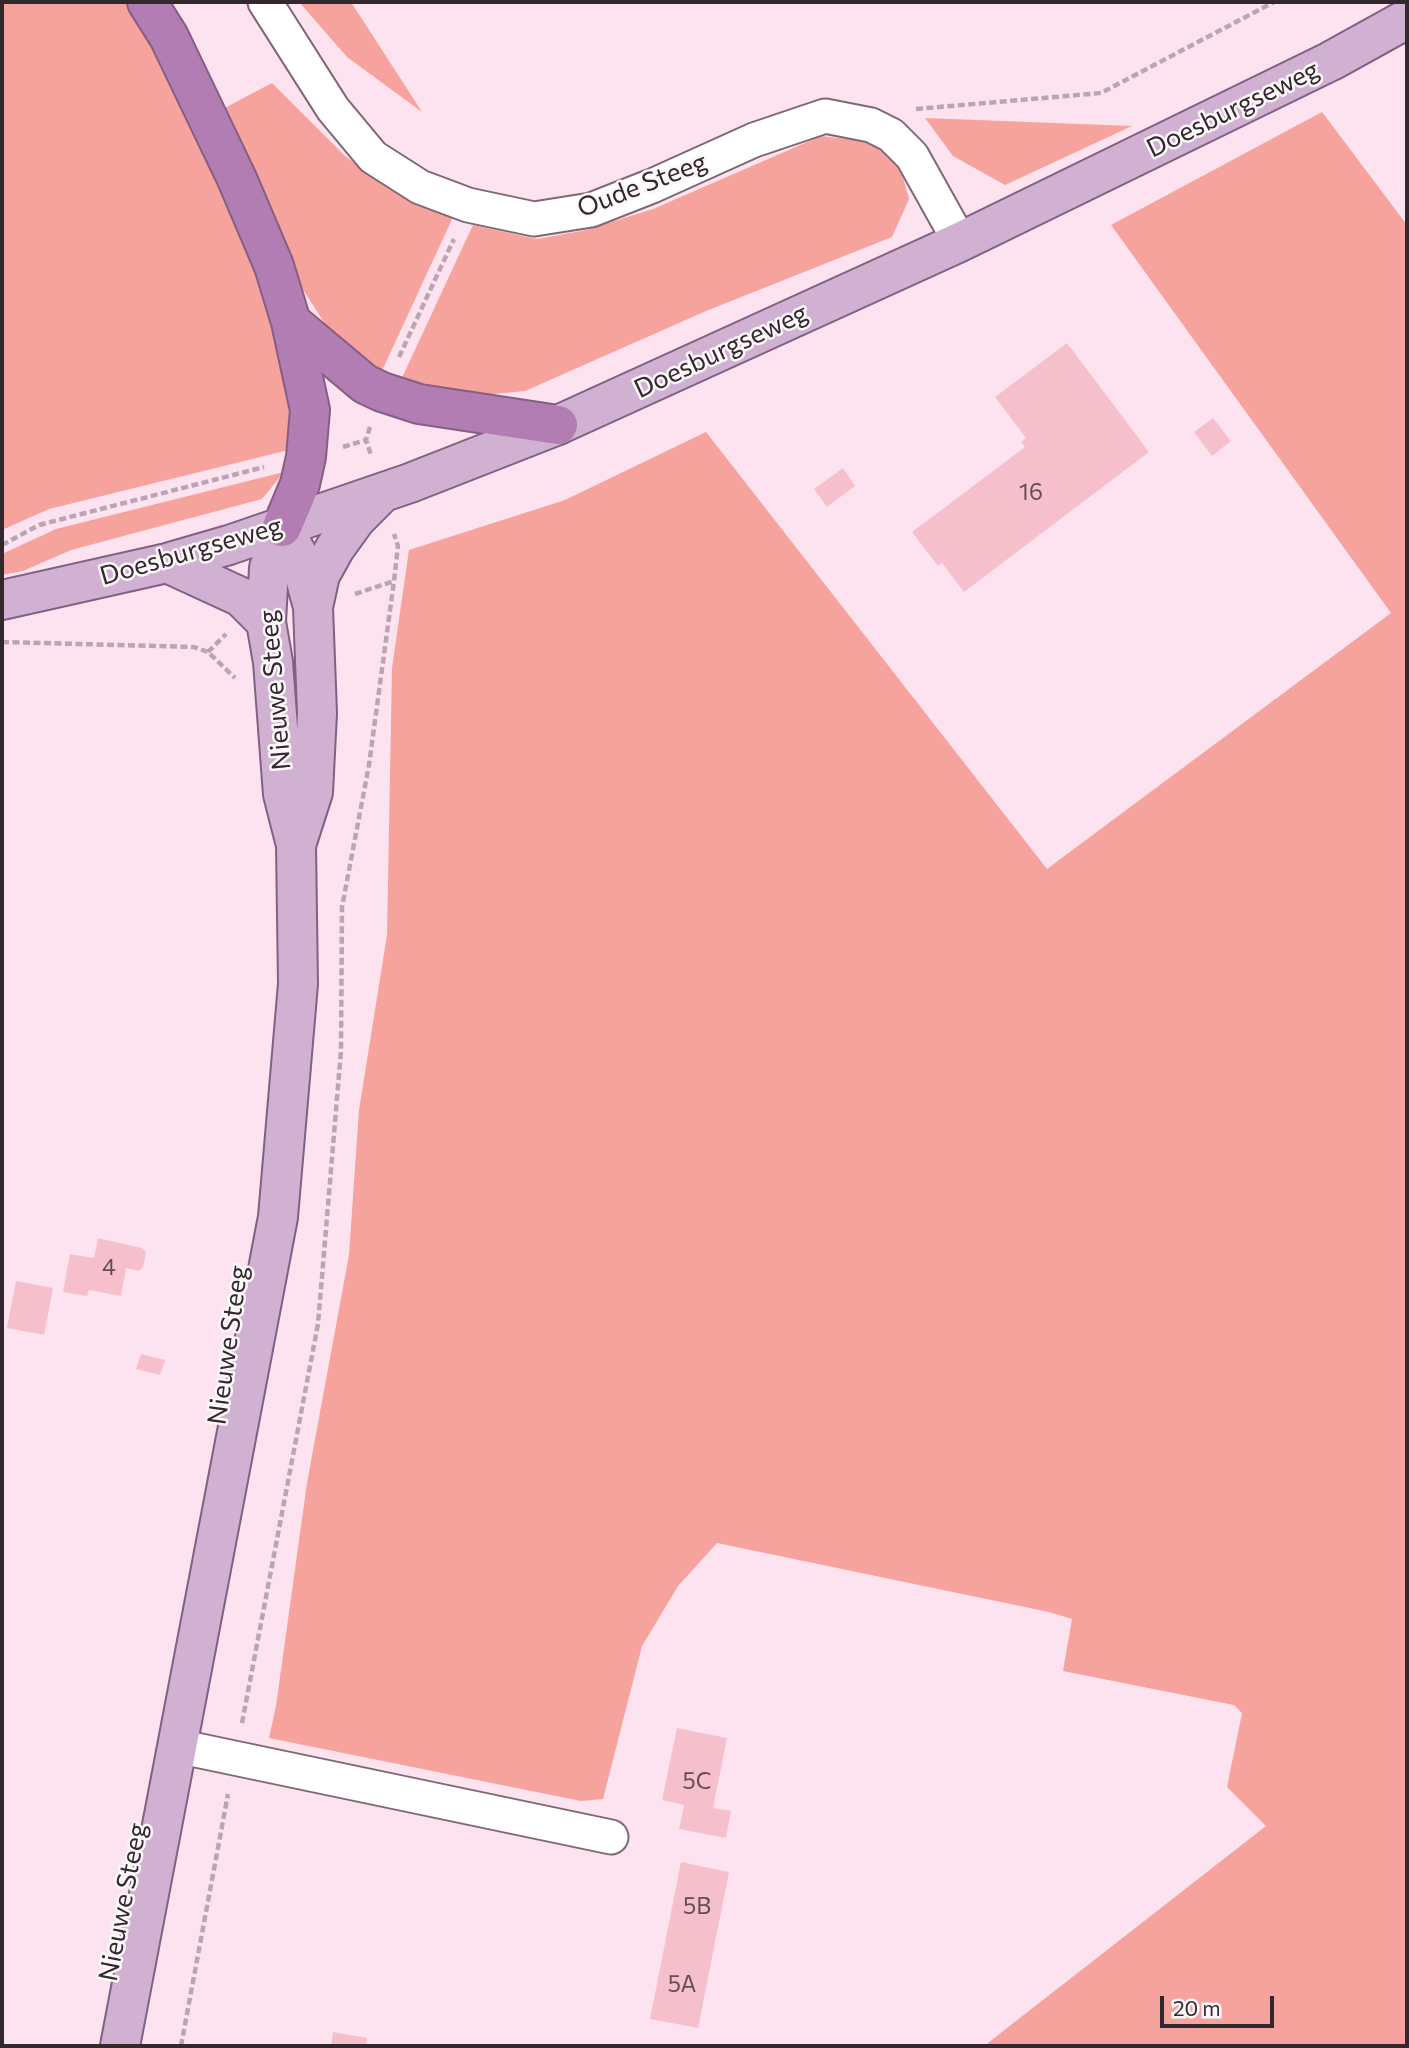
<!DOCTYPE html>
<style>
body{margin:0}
#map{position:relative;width:1409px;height:2048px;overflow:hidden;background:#fde3f0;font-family:Commissioner,sans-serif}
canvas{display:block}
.frame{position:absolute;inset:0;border:4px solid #32282d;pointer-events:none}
.scale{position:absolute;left:1160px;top:1996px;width:114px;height:32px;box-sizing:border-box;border:4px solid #32282d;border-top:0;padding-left:9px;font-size:21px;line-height:24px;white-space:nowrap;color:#32282d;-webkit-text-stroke:5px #fcf7f9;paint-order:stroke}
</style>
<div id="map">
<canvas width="1409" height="2048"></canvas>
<div class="frame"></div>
<div class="scale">20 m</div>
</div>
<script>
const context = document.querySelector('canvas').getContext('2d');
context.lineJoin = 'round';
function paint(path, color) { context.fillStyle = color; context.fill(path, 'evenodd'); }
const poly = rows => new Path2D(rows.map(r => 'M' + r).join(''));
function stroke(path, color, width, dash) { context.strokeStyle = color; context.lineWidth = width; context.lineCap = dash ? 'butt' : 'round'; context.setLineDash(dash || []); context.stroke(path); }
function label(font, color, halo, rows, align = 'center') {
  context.font = font + ' Commissioner,sans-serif'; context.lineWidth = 5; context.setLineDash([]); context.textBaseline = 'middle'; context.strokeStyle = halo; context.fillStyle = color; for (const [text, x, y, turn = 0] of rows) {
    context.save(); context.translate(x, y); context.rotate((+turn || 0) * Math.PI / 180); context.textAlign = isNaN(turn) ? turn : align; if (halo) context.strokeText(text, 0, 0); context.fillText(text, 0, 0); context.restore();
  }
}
paint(poly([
 [2,2,128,2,210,154,279,329,296,424,293,449,49,509,2,530],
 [299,2,351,2,422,112,347,57],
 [272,83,345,156,390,188,454,215,380,375,334,338,286,263,219,111],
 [1322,112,1407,225,1407,2046,984,2046,1266,1826,1227,1787,1242,1713,1234,1705,1063,1671,1072,1619,1049,1612,717,1543,678,1586,642,1646,603,1799,581,1801,269,1738,276,1706,307,1483,349,1255,359,1110,387,935,392,668,409,550,565,500,706,432,1047,869,1391,613,1111,225],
 [925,118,1132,126,1005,185,953,156],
 [821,136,874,142,901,170,909,199,892,237,706,311,525,391,464,397,400,382,473,225,537,239,586,230,653,209],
 [284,472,262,499,71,550,23,571,2,575,2,554,56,529]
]), '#f6a29d');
paint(poly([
 [1067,343,1149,452,964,592,942,563,938,566,912,532,1025,447,1021,442,1026,438,995,397],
 [1213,418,1231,441,1212,456,1194,432],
 [843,468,855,486,827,507,814,489],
 [98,1238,142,1248,146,1252,143,1267,138,1271,126,1268,121,1296,89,1290,87,1296,63,1292,70,1254,94,1258],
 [16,1281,53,1288,44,1335,7,1328],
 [141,1354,165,1360,160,1375,136,1369],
 [677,1728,727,1738,713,1808,731,1811,726,1838,679,1829,684,1805,662,1800],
 [681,1862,729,1872,698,2028,650,2019],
 [333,2032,367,2038,366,2046,331,2046]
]), '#f5c0cb');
const street = poly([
 [265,2,333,109,373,157,420,187,468,205,534,219,591,210,652,186,754,140,825,116,871,125,891,135,912,156,960,242],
 [177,1746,611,1837]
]);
const primary = poly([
 [282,527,300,559,313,607,317,713,313,792,296,845],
 [167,563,241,597,266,622],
 [2,600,167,563,229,545,410,483,558,425,960,242,1331,61,1407,19],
 [313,607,320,575,335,548,356,519,380,495],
 [120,2046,278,1217,298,984,296,845,283,794,273,662,266,622,269,568,282,527]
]);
const highway = poly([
 [147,2,169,37,237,179,274,266,291,322,310,410,306,457,300,484,282,527],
 [291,322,365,384,382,392,419,404,558,425]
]);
stroke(street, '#7f6874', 37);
stroke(primary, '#855f83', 42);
stroke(highway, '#855f83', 42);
stroke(poly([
 [916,109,1101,93,1274,2],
 [399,357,454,239],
 [370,427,366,440,371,455],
 [343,447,366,440],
 [2,545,39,525,264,467],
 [355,594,394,581],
 [2,642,194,647,208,652,235,678],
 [208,652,226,634],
 [242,1723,318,1324,341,1051,342,907,369,765,394,581,398,546,394,534],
 [181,2046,228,1794]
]), '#baa6b0', 4.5, [7, 3.5]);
stroke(street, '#fff', 33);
stroke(primary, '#d0b1d1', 38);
stroke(highway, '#b17db2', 38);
label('23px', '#634e54', null, [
 ["16",1031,492],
 ["4",109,1267],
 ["5C",697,1781],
 ["5B",697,1906],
 ["5A",682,1984]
]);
label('26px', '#32282d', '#fcf7f9', [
 ["Doesburgseweg",1233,109,-26],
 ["Oude Steeg",642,185,-21],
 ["Doesburgseweg",721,351,-25],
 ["Doesburgseweg",191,551,-16],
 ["Nieuwe Steeg",275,690,-95],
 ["Nieuwe Steeg",228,1345,-82],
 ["Nieuwe Steeg",123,1902,-79]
]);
</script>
